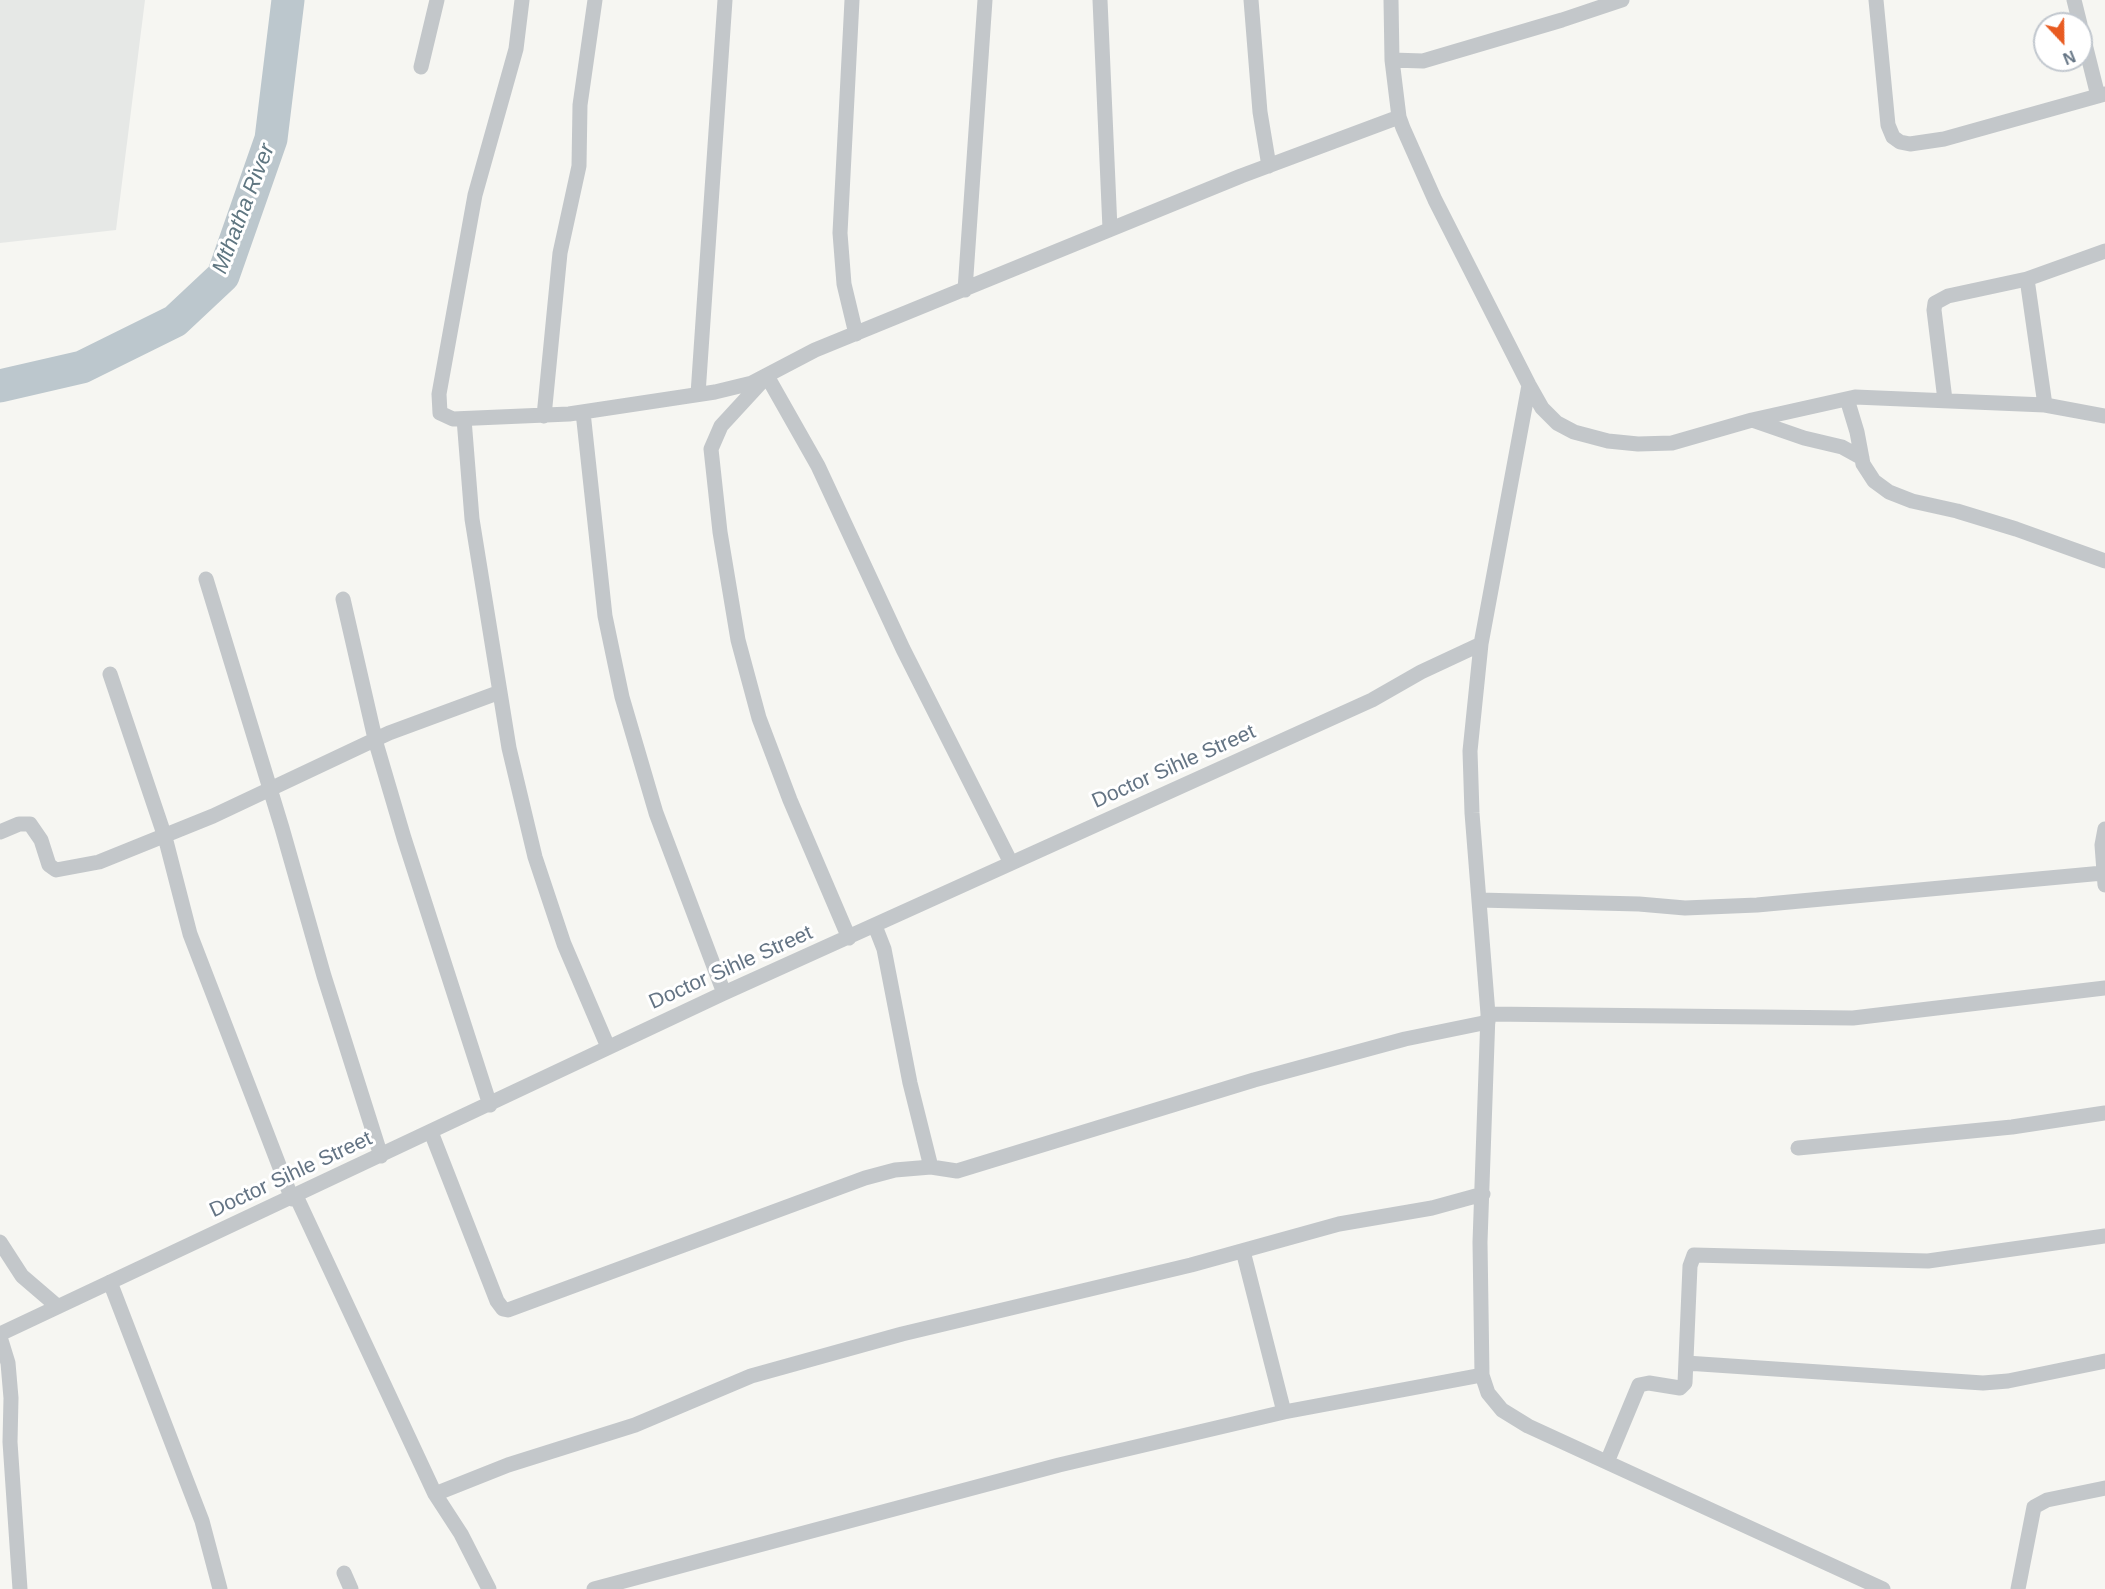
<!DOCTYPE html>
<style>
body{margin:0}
#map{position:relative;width:2105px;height:1589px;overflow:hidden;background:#f6f6f2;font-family:Helvetica,sans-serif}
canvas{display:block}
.north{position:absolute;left:2033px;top:12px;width:60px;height:60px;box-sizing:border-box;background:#fff;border:2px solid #c1c7ce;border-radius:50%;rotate:158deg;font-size:16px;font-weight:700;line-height:24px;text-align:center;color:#647484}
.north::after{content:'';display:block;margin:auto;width:21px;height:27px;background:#e85b21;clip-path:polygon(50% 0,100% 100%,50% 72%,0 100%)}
</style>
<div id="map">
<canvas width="2105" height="1589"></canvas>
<div class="north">N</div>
</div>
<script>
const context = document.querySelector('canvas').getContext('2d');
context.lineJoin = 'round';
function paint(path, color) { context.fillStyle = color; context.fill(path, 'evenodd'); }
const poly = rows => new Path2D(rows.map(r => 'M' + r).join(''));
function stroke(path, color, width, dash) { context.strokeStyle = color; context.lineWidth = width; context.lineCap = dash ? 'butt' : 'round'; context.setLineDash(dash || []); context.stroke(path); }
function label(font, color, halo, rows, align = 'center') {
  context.font = font + ' Helvetica,sans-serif'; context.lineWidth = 6; context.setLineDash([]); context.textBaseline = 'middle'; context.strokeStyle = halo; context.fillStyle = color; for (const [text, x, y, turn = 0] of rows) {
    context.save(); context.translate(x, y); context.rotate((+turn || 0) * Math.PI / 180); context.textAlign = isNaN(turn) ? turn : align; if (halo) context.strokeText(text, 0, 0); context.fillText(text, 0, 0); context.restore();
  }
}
paint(poly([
 [0,0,145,0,116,230,0,243]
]), '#e6e8e6');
stroke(poly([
 [0,386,82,367,175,321,223,276,271,139,288,0]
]), '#bcc7cd', 33);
stroke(poly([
 [522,0,516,49,475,195,439,394,440,413,453,419,569,414,715,392,752,383,815,350,1241,176,1399,117],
 [852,0,840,233,844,284,856,334],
 [1100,0,1110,229],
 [1251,0,1260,112,1269,166],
 [1391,0,1392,60,1399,117,1403,128,1435,200,1529,385,1542,408,1557,423,1574,432,1608,441,1638,444,1672,443,1752,420,1855,397,2045,405,2105,416],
 [1876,0,1888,125,1893,137,1900,142,1910,144,1944,139,2105,94],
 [2074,0,2080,24],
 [2081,28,2098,96],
 [1392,60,1423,61,1562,20,1622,0],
 [421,67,437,0],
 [965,290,985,0],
 [1529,385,1481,644,1470,751,1472,813,1488,1014,1480,1242,1482,1375,1488,1393,1502,1410,1528,1426,1883,1589],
 [698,394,725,0],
 [1847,399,1857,432,1863,464,1874,481,1889,492,1912,501,1957,511,2016,529,2105,561],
 [1945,400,1934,310,1935,303,1948,296,2027,279],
 [2045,405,2027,279,2105,251],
 [583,412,605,616,622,697,656,813,724,993],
 [544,416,560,253,579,166,580,105,595,0],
 [464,419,472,519,509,748,535,857,564,944,608,1047],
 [1752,420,1804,438,1842,447,1862,458],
 [206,579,282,828,324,976,381,1156],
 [343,599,376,743,404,838,490,1105],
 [110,674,165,837,190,934,292,1199],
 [2105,829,2102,845,2105,885],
 [0,832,19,824,30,824,41,840,49,865,56,870,99,862,213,816,389,733,500,692],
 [1479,900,1639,904,1685,908,1757,905,2103,873],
 [875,926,884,949,910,1083,931,1167],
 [849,938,790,800,759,718,738,640,720,532,711,449,721,426,767,376,818,466,903,649,1011,863],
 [1488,1014,1853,1018,2105,988],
 [431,1132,497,1301,503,1309,508,1310,865,1178,895,1170,931,1167,957,1171,1254,1080,1405,1039,1488,1022],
 [1798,1148,2012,1127,2105,1113],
 [296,1196,435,1494,461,1534,489,1589],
 [0,1242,22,1276,57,1306],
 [1243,1251,1284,1412],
 [110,1282,202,1521,220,1589],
 [0,1334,722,994,1372,700,1421,672,1481,644],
 [0,1337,8,1363,11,1398,10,1442,20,1589],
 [1686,1363,1983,1383,2008,1381,2105,1361],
 [1607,1462,1639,1385,1649,1383,1680,1388,1685,1383,1690,1266,1694,1255,1928,1261,2105,1236],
 [435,1494,508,1465,635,1425,751,1376,902,1334,1191,1265,1339,1224,1432,1208,1483,1194],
 [344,1573,351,1589],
 [594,1589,1059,1465,1284,1412,1482,1375],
 [2018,1589,2034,1507,2047,1500,2105,1488]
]), '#c3c7ca', 15);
label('21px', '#647484', '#fff', [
 ["Doctor Sihle Street",1174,767,-24],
 ["Doctor Sihle Street",731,968,-24],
 ["Doctor Sihle Street",291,1175,-25]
]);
label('italic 22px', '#5f7681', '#fff', [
 ["Mthatha River",244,209,-69]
]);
</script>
